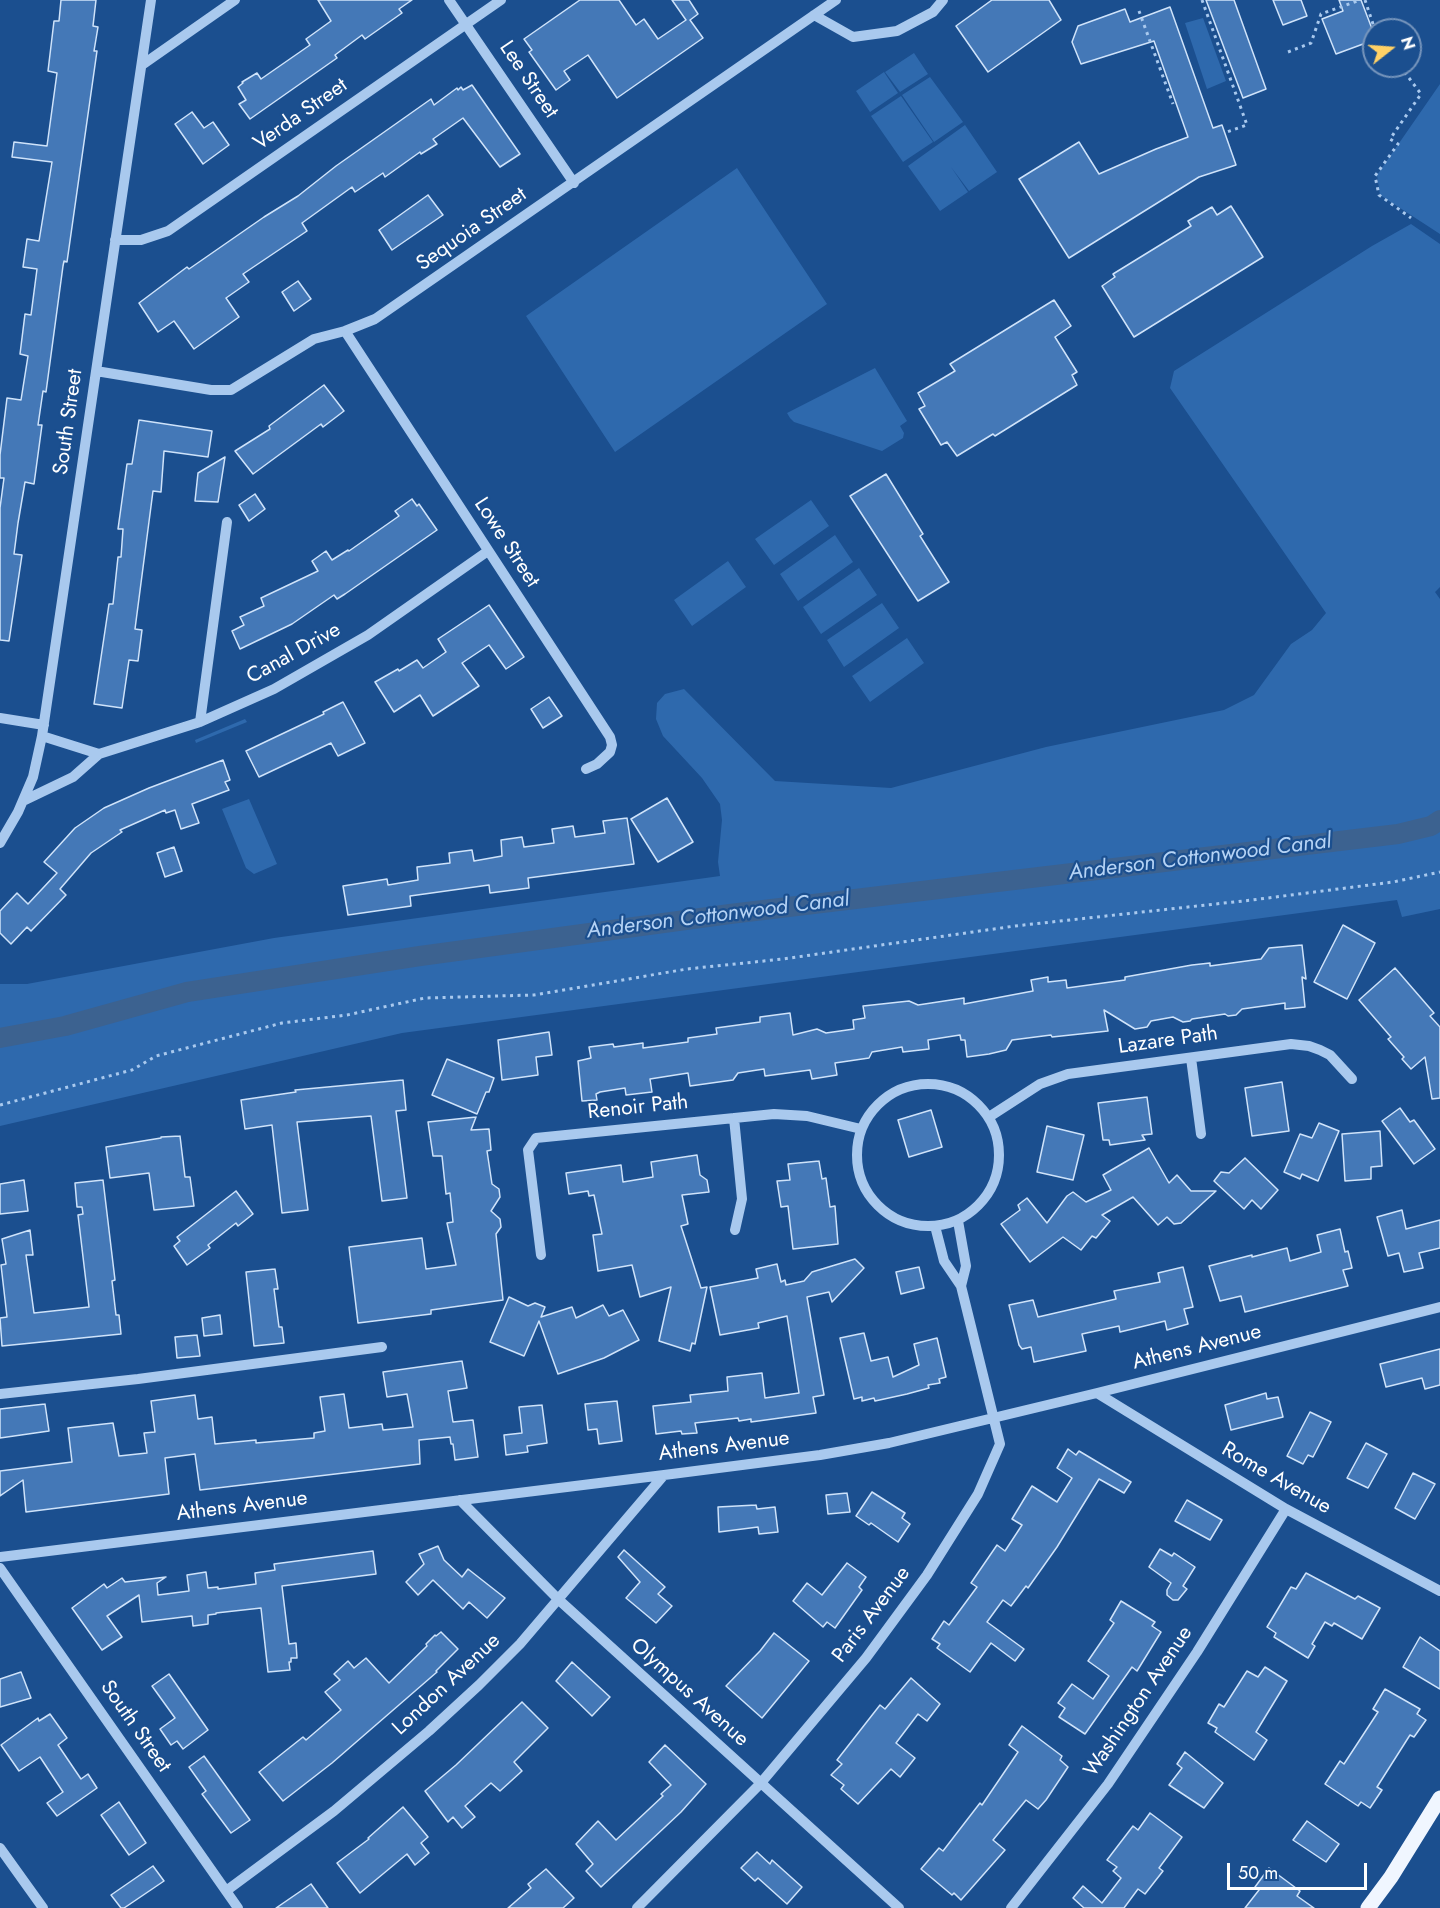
<!DOCTYPE html>
<style>
body{margin:0}
#map{position:relative;width:1440px;height:1908px;overflow:hidden;background:#1b4f8f;font-family:Jost,sans-serif}
canvas{display:block}
.north{position:absolute;left:1362px;top:18px;width:60px;height:60px;box-sizing:border-box;background:#1b4f8f;border:2px solid #7695bc;border-radius:50%;rotate:73deg;font-size:16px;font-weight:700;line-height:24px;text-align:center;color:#fff}
.north::after{content:'';display:block;margin:auto;width:21px;height:27px;background:#ffd166;clip-path:polygon(50% 0,100% 100%,50% 72%,0 100%)}
.scale{position:absolute;left:1227px;top:1863px;width:140px;height:27px;box-sizing:border-box;border:3px solid #fff;border-top:0;padding-left:8px;font-size:18px;line-height:21px;white-space:nowrap;color:#fff;-webkit-text-stroke:4px #1b4f8f;paint-order:stroke}
</style>
<div id="map">
<canvas width="1440" height="1908"></canvas>
<div class="north">N</div>
<div class="scale">50 m</div>
</div>
<script>
const context = document.querySelector('canvas').getContext('2d');
context.lineJoin = 'round';
function paint(path, color) { context.fillStyle = color; context.fill(path, 'evenodd'); }
const poly = rows => new Path2D(rows.map(r => 'M' + r).join(''));
function stroke(path, color, width, dash) { context.strokeStyle = color; context.lineWidth = width; context.lineCap = dash ? 'butt' : 'round'; context.setLineDash(dash || []); context.stroke(path); }
function label(font, color, halo, rows, align = 'center') {
  context.font = font + ' Jost,sans-serif'; context.lineWidth = 4.5; context.setLineDash([]); context.textBaseline = 'middle'; context.strokeStyle = halo; context.fillStyle = color; for (const [text, x, y, turn = 0] of rows) {
    context.save(); context.translate(x, y); context.rotate((+turn || 0) * Math.PI / 180); context.textAlign = isNaN(turn) ? turn : align; if (halo) context.strokeText(text, 0, 0); context.fillText(text, 0, 0); context.restore();
  }
}
paint(poly([
 [1203,18,1226,81,1207,89,1185,23],
 [914,53,928,74,900,92,885,72],
 [884,72,898,93,870,112,856,91],
 [930,77,963,122,934,142,902,95],
 [1440,84,1440,234,1380,195,1377,175],
 [901,96,933,142,903,162,871,116],
 [965,125,997,172,969,191,951,167,968,192,940,211,908,166],
 [737,168,827,304,615,452,526,316],
 [1411,224,1440,244,1440,587,1435,592,1440,599,1440,909,1402,917,1397,900,402,1033,0,1126,0,984,27,984,274,938,720,876,718,862,722,820,720,804,702,778,663,736,656,719,657,703,665,694,684,689,775,781,891,788,1046,747,1224,710,1254,695,1291,644,1312,630,1326,613,1170,388,1174,371,1372,246],
 [875,368,907,421,900,426,904,433,903,438,882,451,794,422,790,418,787,413],
 [811,500,829,526,774,565,755,539],
 [835,535,853,562,798,601,780,574],
 [728,561,746,587,692,626,674,600],
 [859,568,877,595,821,634,803,607],
 [882,603,899,628,844,667,827,640],
 [907,638,924,663,870,702,852,676],
 [245,719,247,722,196,743,195,740],
 [249,799,277,864,254,874,246,868,222,809]
]), '#2e69ad');
stroke(poly([
 [0,1038,65,1026,187,992,420,956,730,914,1398,834,1431,826,1440,820]
]), '#3c6290', 20);
const building = poly([
 [61,0,96,0,93,26,98,27,94,51,97,51,67,262,64,261,63,266,46,392,43,391,38,425,42,425,34,484,25,482,18,523,14,554,22,555,9,641,0,640,0,508,4,478,0,478,0,455,7,398,21,400,28,356,20,354,25,314,31,315,37,269,23,267,27,239,39,241,52,162,12,157,14,142,47,146,57,73,48,71,54,21,59,21,61,0],
 [318,0,412,0,399,9,402,13,365,39,362,35,335,55,337,58,250,119,239,104,246,100,238,87,243,83,242,82,257,73,261,79,310,45,306,39,331,21,318,0],
 [580,0,619,0,636,25,644,19,658,39,686,20,672,0,689,0,698,14,690,20,703,38,617,98,588,55,564,71,570,80,556,90,529,52,532,50,524,39,580,0],
 [992,0,1049,0,1061,20,988,72,956,26,992,0],
 [1206,0,1234,0,1266,89,1243,98,1206,0],
 [1273,0,1301,0,1307,16,1283,25,1273,0],
 [1339,0,1361,0,1374,34,1374,40,1336,54,1322,19,1343,11,1339,0],
 [1170,7,1213,128,1222,125,1236,165,1199,177,1069,258,1019,179,1079,142,1099,174,1156,149,1188,137,1154,41,1081,64,1072,42,1078,26,1125,9,1130,22,1170,7],
 [472,85,520,154,500,167,463,118,433,139,437,144,421,154,420,152,385,177,383,173,355,192,352,187,302,223,307,231,243,274,249,282,226,298,239,317,194,349,174,321,158,332,139,303,187,267,189,269,264,217,298,196,336,166,431,99,434,105,457,88,458,90,461,87,463,90,472,85],
 [192,112,204,128,213,122,229,145,203,164,175,124,192,112],
 [428,195,443,215,392,250,379,230,428,195],
 [1231,206,1263,257,1134,337,1102,286,1115,277,1113,274,1191,226,1188,221,1212,207,1217,215,1231,206],
 [298,281,311,299,294,311,282,292,298,281],
 [1054,300,1071,326,1055,337,1077,372,1072,375,1077,385,995,436,993,434,957,456,947,442,941,445,919,409,925,406,918,393,955,371,950,364,1054,300],
 [324,385,344,411,323,427,321,424,253,474,235,451,270,429,269,426,324,385],
 [139,420,212,431,208,457,164,451,161,492,153,491,135,629,142,630,138,661,129,660,122,708,94,704,109,604,113,604,118,557,121,557,123,529,118,529,127,464,132,464,139,420],
 [225,457,218,502,195,501,198,473,225,457],
 [886,474,923,534,920,536,949,582,918,601,850,496,886,474],
 [255,494,265,509,249,521,239,505,255,494],
 [412,499,417,506,419,504,437,530,345,594,337,599,334,595,292,624,240,649,232,631,244,625,240,617,264,606,261,598,318,571,312,561,326,551,332,560,348,550,349,551,399,516,395,511,412,499],
 [489,605,524,657,506,669,489,645,462,663,479,686,433,716,420,695,394,712,375,682,398,669,399,671,417,660,423,668,446,652,438,639,489,605],
 [549,697,562,716,543,728,531,709,549,697],
 [343,702,365,743,338,756,331,743,259,777,246,751,324,714,323,712,343,702],
 [223,760,230,780,225,782,229,790,192,804,199,823,181,829,175,810,166,813,165,810,120,830,122,832,91,853,60,889,66,895,31,931,27,927,11,944,0,933,0,911,17,893,28,904,57,873,44,862,75,828,104,808,149,788,223,760],
 [667,798,693,842,658,862,631,819,667,798],
 [627,818,634,864,528,878,529,888,490,893,489,885,410,896,411,906,348,915,343,886,387,879,388,885,418,880,417,867,450,863,449,853,472,850,474,861,502,856,501,840,522,837,524,847,554,843,552,829,573,826,575,837,605,833,603,821,627,818],
 [174,847,182,871,165,877,157,853,174,847],
 [1343,925,1375,943,1347,999,1314,982,1343,925],
 [1302,945,1306,979,1302,977,1305,1007,1285,1009,1285,1003,1242,1009,1236,1015,1228,1016,1225,1014,1192,1019,1190,1021,1183,1022,1173,1017,1151,1021,1147,1027,1135,1029,1104,1010,1108,1031,1052,1037,1051,1035,1012,1040,1006,1050,989,1054,967,1057,965,1040,961,1040,960,1035,928,1040,929,1049,903,1052,902,1047,872,1052,869,1058,835,1063,837,1075,812,1079,810,1070,765,1076,764,1069,738,1073,733,1080,690,1086,688,1073,650,1079,652,1092,626,1095,625,1088,600,1092,596,1094,597,1100,582,1101,578,1061,591,1058,589,1047,613,1044,614,1047,643,1043,643,1048,688,1042,688,1038,717,1034,716,1028,760,1022,760,1017,790,1013,793,1035,817,1029,826,1033,854,1029,853,1020,865,1018,863,1006,909,1001,918,1005,964,998,964,1004,1033,991,1031,980,1048,977,1048,982,1066,980,1067,988,1125,980,1125,977,1192,965,1210,963,1210,966,1261,959,1269,948,1302,945],
 [1395,968,1434,1013,1430,1016,1440,1027,1440,1098,1432,1099,1425,1057,1411,1069,1402,1059,1404,1057,1388,1039,1391,1037,1359,1000,1395,968],
 [549,1032,552,1055,536,1057,538,1075,502,1080,498,1040,549,1032],
 [447,1059,494,1078,489,1092,486,1092,477,1114,432,1095,447,1059],
 [403,1080,406,1110,396,1111,407,1198,382,1201,371,1116,297,1122,308,1210,282,1213,272,1125,245,1129,241,1100,296,1092,295,1090,403,1080],
 [1282,1082,1289,1131,1252,1136,1245,1088,1282,1082],
 [1147,1097,1152,1134,1142,1135,1145,1140,1110,1145,1109,1140,1103,1140,1098,1103,1147,1097],
 [1400,1108,1410,1122,1414,1120,1435,1149,1414,1164,1382,1121,1400,1108],
 [931,1110,942,1147,909,1157,898,1120,931,1110],
 [476,1117,471,1130,489,1129,491,1150,487,1151,492,1184,499,1189,500,1197,491,1211,500,1219,501,1227,496,1234,503,1300,431,1310,431,1314,358,1323,349,1247,422,1238,426,1269,456,1265,447,1223,453,1222,450,1193,446,1194,442,1156,433,1156,428,1122,476,1117],
 [1319,1123,1339,1131,1318,1181,1302,1174,1300,1179,1284,1172,1300,1134,1312,1138,1319,1123],
 [1047,1126,1084,1135,1073,1180,1037,1172,1047,1126],
 [1380,1131,1382,1166,1371,1167,1371,1179,1345,1181,1342,1134,1380,1131],
 [180,1136,185,1177,190,1177,194,1206,154,1210,149,1173,110,1178,106,1147,161,1138,161,1137,180,1136],
 [1149,1148,1169,1183,1177,1175,1191,1191,1216,1191,1181,1223,1174,1224,1167,1217,1158,1225,1133,1197,1102,1215,1110,1221,1096,1238,1092,1236,1081,1250,1063,1237,1030,1262,1001,1224,1020,1210,1018,1205,1027,1198,1047,1223,1067,1196,1073,1192,1086,1202,1111,1190,1103,1175,1149,1148],
 [697,1155,700,1175,707,1180,709,1192,682,1195,688,1224,681,1226,701,1288,707,1287,695,1344,692,1343,690,1351,659,1341,671,1287,640,1297,632,1265,598,1271,593,1235,602,1234,594,1195,589,1196,588,1191,569,1194,566,1173,621,1165,623,1182,653,1177,651,1162,697,1155],
 [1245,1158,1278,1190,1261,1209,1252,1200,1244,1209,1214,1181,1221,1172,1229,1173,1245,1158],
 [819,1161,822,1179,826,1178,830,1207,835,1206,838,1244,793,1249,788,1206,781,1207,777,1181,790,1180,788,1164,819,1161],
 [24,1180,28,1211,0,1214,0,1184,24,1180],
 [103,1180,115,1280,112,1281,116,1315,119,1315,121,1334,2,1346,0,1318,7,1317,1,1265,6,1264,2,1239,30,1230,33,1255,26,1255,34,1313,89,1307,78,1215,83,1214,82,1207,77,1207,75,1183,103,1180],
 [236,1191,253,1214,238,1226,236,1223,208,1245,210,1248,187,1265,174,1246,180,1241,177,1237,236,1191],
 [1402,1210,1406,1229,1440,1220,1440,1248,1419,1253,1423,1268,1404,1272,1399,1253,1388,1256,1377,1217,1402,1210],
 [1340,1229,1345,1252,1348,1251,1352,1268,1343,1270,1348,1286,1245,1312,1241,1296,1220,1301,1209,1266,1252,1255,1252,1257,1287,1248,1290,1261,1321,1252,1317,1235,1340,1229],
 [855,1259,864,1268,832,1302,829,1292,807,1297,824,1395,813,1397,816,1413,751,1422,751,1419,739,1421,738,1418,695,1423,697,1433,682,1434,681,1431,656,1434,653,1406,691,1402,690,1395,728,1391,727,1377,762,1373,765,1398,799,1393,787,1316,758,1323,759,1328,720,1335,710,1287,758,1278,756,1269,777,1264,781,1282,785,1280,786,1285,804,1281,812,1272,855,1259],
 [919,1267,924,1288,901,1294,896,1272,919,1267],
 [1183,1267,1193,1307,1184,1309,1188,1324,1167,1330,1165,1321,1120,1332,1119,1326,1082,1334,1086,1351,1034,1362,1031,1347,1022,1349,1019,1345,1009,1305,1033,1300,1038,1317,1116,1299,1114,1291,1160,1282,1158,1273,1183,1267],
 [275,1269,278,1289,274,1289,279,1327,282,1327,284,1343,254,1346,246,1272,275,1269],
 [509,1297,528,1306,535,1303,545,1307,541,1317,572,1307,576,1318,603,1305,609,1316,623,1310,639,1340,604,1358,558,1374,539,1321,524,1356,490,1342,509,1297],
 [220,1315,222,1334,204,1336,202,1318,220,1315],
 [864,1333,871,1361,888,1357,893,1377,919,1365,914,1344,937,1338,946,1377,939,1379,940,1383,928,1385,929,1388,907,1394,875,1401,874,1398,862,1401,862,1397,854,1399,840,1338,864,1333],
 [197,1335,200,1356,177,1358,175,1337,197,1335],
 [1440,1349,1440,1385,1425,1389,1422,1378,1386,1387,1380,1364,1440,1349],
 [462,1361,467,1388,448,1391,453,1422,473,1420,478,1457,455,1460,453,1444,451,1444,450,1437,419,1440,420,1464,200,1490,195,1454,165,1458,169,1494,26,1512,23,1480,0,1496,0,1471,72,1462,68,1428,113,1423,119,1456,147,1453,144,1433,155,1432,151,1401,195,1395,198,1419,212,1417,215,1444,256,1440,256,1443,314,1438,314,1433,325,1431,320,1397,344,1394,349,1428,382,1424,383,1430,413,1427,407,1394,387,1397,383,1372,462,1361],
 [1266,1393,1267,1399,1278,1397,1283,1417,1231,1430,1225,1405,1266,1393],
 [617,1401,622,1441,599,1444,597,1429,588,1430,585,1404,617,1401],
 [45,1404,49,1431,0,1438,0,1409,45,1404],
 [542,1405,547,1443,527,1446,528,1452,506,1455,504,1435,522,1433,519,1407,542,1405],
 [1310,1412,1331,1422,1313,1457,1308,1455,1303,1464,1287,1456,1310,1412],
 [1366,1443,1387,1454,1368,1488,1347,1478,1366,1443],
 [1068,1449,1076,1455,1079,1451,1131,1482,1124,1493,1099,1479,1057,1547,1028,1588,1026,1586,1011,1606,1003,1600,987,1622,1024,1649,1015,1661,991,1643,970,1672,937,1648,940,1644,932,1639,944,1621,949,1625,977,1587,971,1583,997,1545,1005,1551,1022,1525,1012,1519,1032,1486,1057,1502,1072,1478,1057,1468,1068,1449],
 [1413,1473,1435,1484,1415,1519,1395,1508,1413,1473],
 [872,1492,905,1513,902,1518,910,1524,898,1542,871,1523,869,1525,856,1516,872,1492],
 [847,1493,850,1512,828,1514,826,1495,847,1493],
 [1187,1500,1222,1520,1210,1540,1175,1521,1187,1500],
 [756,1505,757,1509,775,1507,778,1532,759,1534,758,1527,719,1532,718,1507,756,1505],
 [438,1546,444,1560,462,1577,468,1569,505,1598,487,1618,469,1602,463,1609,433,1580,418,1595,406,1582,424,1564,419,1554,438,1546],
 [1160,1549,1172,1556,1174,1553,1195,1567,1183,1586,1187,1589,1178,1600,1173,1600,1167,1595,1167,1590,1171,1583,1149,1567,1160,1549],
 [624,1550,665,1587,658,1594,672,1606,656,1623,626,1598,640,1582,618,1557,624,1550],
 [373,1551,376,1574,282,1586,289,1644,296,1643,297,1658,291,1658,291,1662,289,1662,290,1670,268,1672,261,1608,216,1613,216,1614,208,1615,208,1624,193,1626,192,1616,142,1622,139,1595,107,1616,122,1637,102,1650,72,1608,104,1584,107,1588,122,1578,125,1582,166,1577,157,1583,158,1595,189,1591,187,1575,206,1572,208,1588,218,1587,218,1589,256,1584,255,1573,275,1570,274,1564,373,1551],
 [847,1563,866,1577,859,1587,862,1590,835,1628,827,1622,823,1627,793,1601,807,1583,822,1595,847,1563],
 [1306,1573,1355,1599,1358,1596,1380,1608,1362,1639,1334,1623,1332,1626,1325,1622,1312,1644,1315,1646,1308,1658,1274,1637,1276,1633,1267,1627,1291,1587,1296,1589,1306,1573],
 [1121,1601,1155,1622,1152,1626,1161,1632,1137,1671,1132,1667,1085,1734,1059,1717,1065,1708,1058,1703,1072,1684,1093,1699,1109,1676,1088,1661,1114,1623,1110,1620,1121,1601],
 [441,1632,458,1649,436,1671,437,1672,332,1763,283,1801,259,1772,303,1737,306,1740,341,1710,325,1692,340,1680,334,1674,348,1661,354,1668,366,1658,389,1683,427,1646,426,1644,435,1635,436,1636,441,1632],
 [774,1633,809,1661,762,1718,726,1686,760,1651,774,1633],
 [1420,1637,1440,1651,1440,1689,1403,1667,1420,1637],
 [572,1662,610,1697,592,1716,556,1681,572,1662],
 [1265,1667,1287,1681,1256,1732,1267,1740,1254,1760,1215,1732,1217,1728,1208,1723,1219,1704,1224,1707,1247,1671,1258,1677,1265,1667],
 [21,1672,31,1698,0,1707,0,1679,21,1672],
 [169,1674,208,1730,183,1749,177,1741,171,1745,160,1729,175,1718,152,1686,169,1674],
 [911,1678,940,1704,927,1721,918,1714,896,1743,915,1758,900,1777,891,1769,858,1804,841,1789,844,1785,831,1775,842,1764,837,1760,880,1705,885,1709,911,1678],
 [1385,1689,1420,1709,1417,1714,1426,1720,1414,1737,1410,1735,1377,1787,1382,1790,1370,1808,1361,1802,1358,1806,1325,1784,1340,1761,1344,1764,1378,1712,1373,1709,1385,1689],
 [522,1702,548,1728,514,1762,522,1771,500,1791,491,1783,465,1806,475,1817,462,1828,453,1817,448,1822,425,1791,456,1765,522,1702],
 [50,1714,67,1738,58,1745,81,1779,88,1774,97,1788,57,1816,47,1803,63,1792,40,1757,19,1771,1,1745,38,1718,39,1721,50,1714],
 [1022,1726,1062,1756,1060,1760,1068,1767,1046,1800,1038,1809,1026,1800,993,1840,1005,1850,961,1900,954,1893,952,1895,921,1869,939,1848,943,1851,980,1803,982,1805,1018,1752,1009,1745,1022,1726],
 [665,1745,706,1784,681,1812,601,1887,586,1871,593,1864,576,1844,598,1821,616,1840,663,1796,661,1794,671,1785,649,1762,665,1745],
 [1185,1752,1223,1783,1204,1808,1169,1785,1182,1768,1177,1764,1185,1752],
 [204,1756,250,1820,231,1833,202,1794,206,1791,189,1767,204,1756],
 [119,1802,146,1843,129,1855,101,1815,119,1802],
 [403,1807,428,1837,421,1843,429,1853,415,1865,407,1854,360,1893,337,1863,369,1839,368,1838,403,1807],
 [1150,1813,1182,1837,1159,1868,1163,1871,1145,1894,1138,1889,1124,1908,1084,1908,1073,1898,1083,1886,1102,1903,1121,1878,1113,1871,1117,1867,1107,1860,1133,1826,1138,1830,1150,1813],
 [1307,1821,1339,1844,1326,1862,1293,1840,1307,1821],
 [757,1852,770,1864,772,1860,802,1887,787,1904,758,1878,755,1881,741,1868,757,1852],
 [153,1866,164,1881,124,1908,121,1908,111,1895,153,1866],
 [1269,1868,1300,1891,1297,1896,1314,1908,1245,1908,1259,1890,1255,1887,1269,1868],
 [546,1869,574,1898,563,1908,508,1908,531,1888,528,1884,546,1869],
 [311,1884,328,1908,276,1908,311,1884]
]);
paint(building, '#4478b7');
stroke(building, '#cfe3fa', 1.5);
stroke(poly([
 [1202,0,1247,125,1227,132],
 [1365,0,1375,30],
 [1139,11,1173,104],
 [1288,52,1311,43,1321,14,1360,0],
 [1400,66,1421,94,1390,139,1398,144,1375,176,1379,195,1411,218],
 [0,1105,132,1070,156,1056,282,1023,347,1015,425,998,534,995,687,969,783,959,1015,926,1252,900,1393,882,1440,872]
]), '#a9c9ee', 3, [3, 4.5]);
stroke(poly([
 [449,0,574,183],
 [814,15,853,37,897,31,933,12,943,0],
 [142,65,235,0],
 [115,240,141,240,168,231,501,0],
 [345,331,610,737,612,745,610,752,597,764,586,769],
 [96,371,211,390,231,390,314,339,345,331,375,319,836,0],
 [0,718,44,725],
 [200,722,227,522],
 [42,736,99,754],
 [23,801,73,777,99,754,200,722,274,689,368,635,488,551],
 [0,843,18,812,33,777,42,736,151,0],
 [1191,1058,1201,1134],
 '857 1155a71 71 0 1 1 142 0a71 71 0 1 1-142 0Z',
 [989,1117,1040,1084,1068,1074,1291,1044,1309,1046,1320,1050,1330,1055,1352,1079],
 [734,1118,742,1199,735,1230],
 [958,1221,966,1266,961,1286],
 [541,1255,528,1150,536,1138,774,1114,807,1116,861,1129],
 [1097,1393,1286,1509,1440,1591],
 [0,1394,138,1379,382,1347],
 [460,1500,559,1600,899,1908],
 [0,1557,664,1475,820,1455,889,1443,1097,1393,1440,1307],
 [0,1568,238,1908],
 [0,1848,43,1908],
 [226,1891,334,1811,429,1731,479,1685,520,1644,664,1475],
 [637,1908,760,1784,866,1658,927,1575,978,1494,1000,1444,961,1286,944,1261,935,1226],
 [1011,1908,1108,1784,1197,1652,1286,1509]
]), '#a9c9ee', 10);
stroke(poly([
 [1368,1908,1391,1877,1440,1798]
]), '#f0f6ff', 15);
label('21px', '#fff', '#1b4f8f', [
 ["Lee Street",528,80,56],
 ["Verda Street",301,115,-35],
 ["Sequoia Street",472,230,-35],
 ["South Street",69,422,-82],
 ["Lowe Street",506,543,57],
 ["Canal Drive",294,654,-29],
 ["Lazare Path",1168,1041,-8],
 ["Renoir Path",638,1108,-6],
 ["Athens Avenue",1197,1348,-14],
 ["Athens Avenue",724,1447,-7],
 ["Rome Avenue",1276,1479,30],
 ["Athens Avenue",242,1507,-7],
 ["Paris Avenue",872,1615,-53],
 ["London Avenue",447,1685,-43],
 ["Olympus Avenue",689,1693,42],
 ["Washington Avenue",1139,1702,-56],
 ["South Street",135,1727,55]
]);
label('italic 22px', '#b5d3f5', '#1b4f8f', [
 ["Anderson Cottonwood Canal",1200,858,-7],
 ["Anderson Cottonwood Canal",718,916,-7]
]);
</script>
